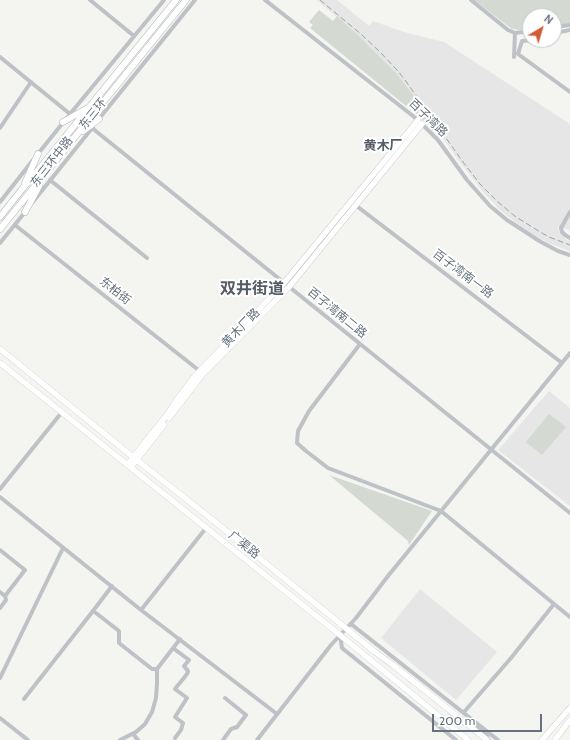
<!DOCTYPE html>
<meta charset="utf-8">
<style>
body{margin:0}
#map{position:relative;width:570px;height:740px;overflow:hidden;background:#f4f5f1;font-family:Cabin,sans-serif}
canvas{display:block}
.north{position:absolute;left:522px;top:8px;width:40px;height:40px;box-sizing:border-box;background:#fff;border:1px solid #c2c7cc;border-radius:50%;rotate:38deg;font-size:11px;font-weight:700;line-height:16px;text-align:center;color:#66737f}
.north::after{content:'';display:block;margin:auto;width:14px;height:18px;background:#d25d34;clip-path:polygon(50% 0,100% 100%,50% 72%,0 100%)}
.scale{position:absolute;left:432px;top:714px;width:110px;height:18px;box-sizing:border-box;border:2px solid #66737f;border-top:0;padding-left:5px;font-size:12px;line-height:14px;white-space:nowrap;color:#66737f;-webkit-text-stroke:3px #fff;paint-order:stroke}
</style>
<div id="map">
<canvas width="570" height="740"></canvas>
<div class="north">N</div>
<div class="scale">200 m</div>
</div>
<script>
const context = document.querySelector('canvas').getContext('2d');
context.lineJoin = 'round';
function paint(path, color) { context.fillStyle = color; context.fill(path, 'evenodd'); }
const poly = rows => new Path2D(rows.map(r => 'M' + r).join(''));
function stroke(path, color, width, dash) { context.strokeStyle = color; context.lineWidth = width; context.lineCap = dash ? 'butt' : 'round'; context.setLineDash(dash || []); context.stroke(path); }
function label(font, color, halo, rows, align = 'center') {
  context.font = font + ' Cabin,"Noto Sans SC",sans-serif'; context.lineWidth = 4; context.setLineDash([]); context.textBaseline = 'middle'; context.strokeStyle = halo; context.fillStyle = color; for (const [text, x, y, turn = 0] of rows) {
    context.save(); context.translate(x, y); context.rotate((+turn || 0) * Math.PI / 180); context.textAlign = isNaN(turn) ? turn : align; if (halo) context.strokeText(text, 0, 0); context.fillText(text, 0, 0); context.restore();
  }
}
paint(poly([
 [317,0,337,0,369,26,373,21,407,33,444,42,570,124,570,230,557,227,560,233,567,240,570,241,570,251,548,243,533,234,519,225,500,210,484,193,459,161,415,97,396,73,360,37],
 [549,391,570,408,570,506,498,450],
 [420,589,497,652,456,700,381,638]
]), '#e5e6e5');
paint(poly([
 [474,0,570,0,570,23,554,26,554,16,530,16,530,29,520,30,512,29],
 [319,10,333,21,337,16,360,37,396,73,415,97,440,134,438,135,432,128,416,114,310,28,313,25,309,22],
 [549,414,566,427,542,455,526,442],
 [329,475,432,511,409,545,408,541]
]), '#d4d9d1');
const major = poly([
 [0,349,133,457,214,521,375,652,393,665,487,740],
 [0,363,340,635,468,740],
 [169,418,203,374,289,287,422,124],
 [127,465,169,412,176,401,194,377,284,283,418,120],
 [131,467,164,425],
 [542,740,570,708],
 [555,740,570,720]
]);
const highway = poly([
 [63,122,86,109],
 [83,131,99,119],
 [25,183,38,154],
 [25,212,39,186],
 [0,217,23,188,40,168,176,0],
 [0,229,186,0]
]);
stroke(major, '#b2b5b9', 6);
stroke(highway, '#b1b4b7', 7);
stroke(poly([
 [90,0,134,36],
 [265,0,413,116,422,124,438,140,467,180,490,206,507,220,541,242,558,251,570,255],
 [471,0,508,30,515,33,514,57],
 [554,27,570,25],
 [515,33,530,31],
 [554,35,560,32,570,30],
 [532,40,522,41,518,54,570,92],
 [0,57,70,114],
 [98,120,195,0],
 [0,128,31,82],
 [92,128,570,513],
 [37,155,70,114,164,0],
 [50,180,147,258],
 [0,202,33,160],
 [32,203,93,127],
 [354,204,562,363],
 [570,212,561,228,562,232,565,235,570,238],
 [15,225,201,372],
 [0,243,26,211],
 [360,344,309,411,298,431,297,443,306,451,328,468,441,511,570,617],
 [0,489,62,412],
 [0,497,141,610,277,714],
 [0,550,25,570,5,596,0,592],
 [0,608,6,600,5,596],
 [141,610,206,528],
 [96,613,119,631,119,643,152,669,157,669],
 [351,624,498,740],
 [340,635,342,648,456,740],
 [173,648,189,660,184,666,188,671,187,674,175,689,187,698,175,717,183,723,181,730,175,738],
 [0,678,63,548],
 [24,699,93,611,112,586],
 [464,712,511,658,554,604],
 [0,718,28,740],
 [475,724,478,728,486,735,489,740],
 [133,734,138,740],
 [120,740,136,732,145,724,152,712,156,698,157,683,157,669,180,639],
 [223,740,231,729,237,727,246,715,225,698],
 [257,740,331,645,356,618,388,576,570,353]
]), '#bec1c5', 4);
stroke(major, '#fff', 5.5);
stroke(highway, '#fff', 6);
stroke(poly([
 [320,0,362,35,380,52,397,70,405,80,463,162,480,184,498,202,516,217,537,230,549,237,570,245]
]), '#9ea3a8', 1, [6, 3]);
label('12px', '#66737f', '#fff', [
 ["东三环",93,114,-51],
 ["百子湾路",428,118,44],
 ["东三环中路",52,162,-52],
 ["百子湾南一路",463,274,37],
 ["东柏街",115,291,38],
 ["百子湾南二路",337,313,39],
 ["黄木厂路",241,328,-46],
 ["广渠路",244,545,39]
]);
label('bold 13px', '#535d65', '#fff', [
 ["黄木厂",383,146]
]);
label('bold 16px', '#535d65', '#fff', [
 ["双井街道",252,289]
]);
</script>
